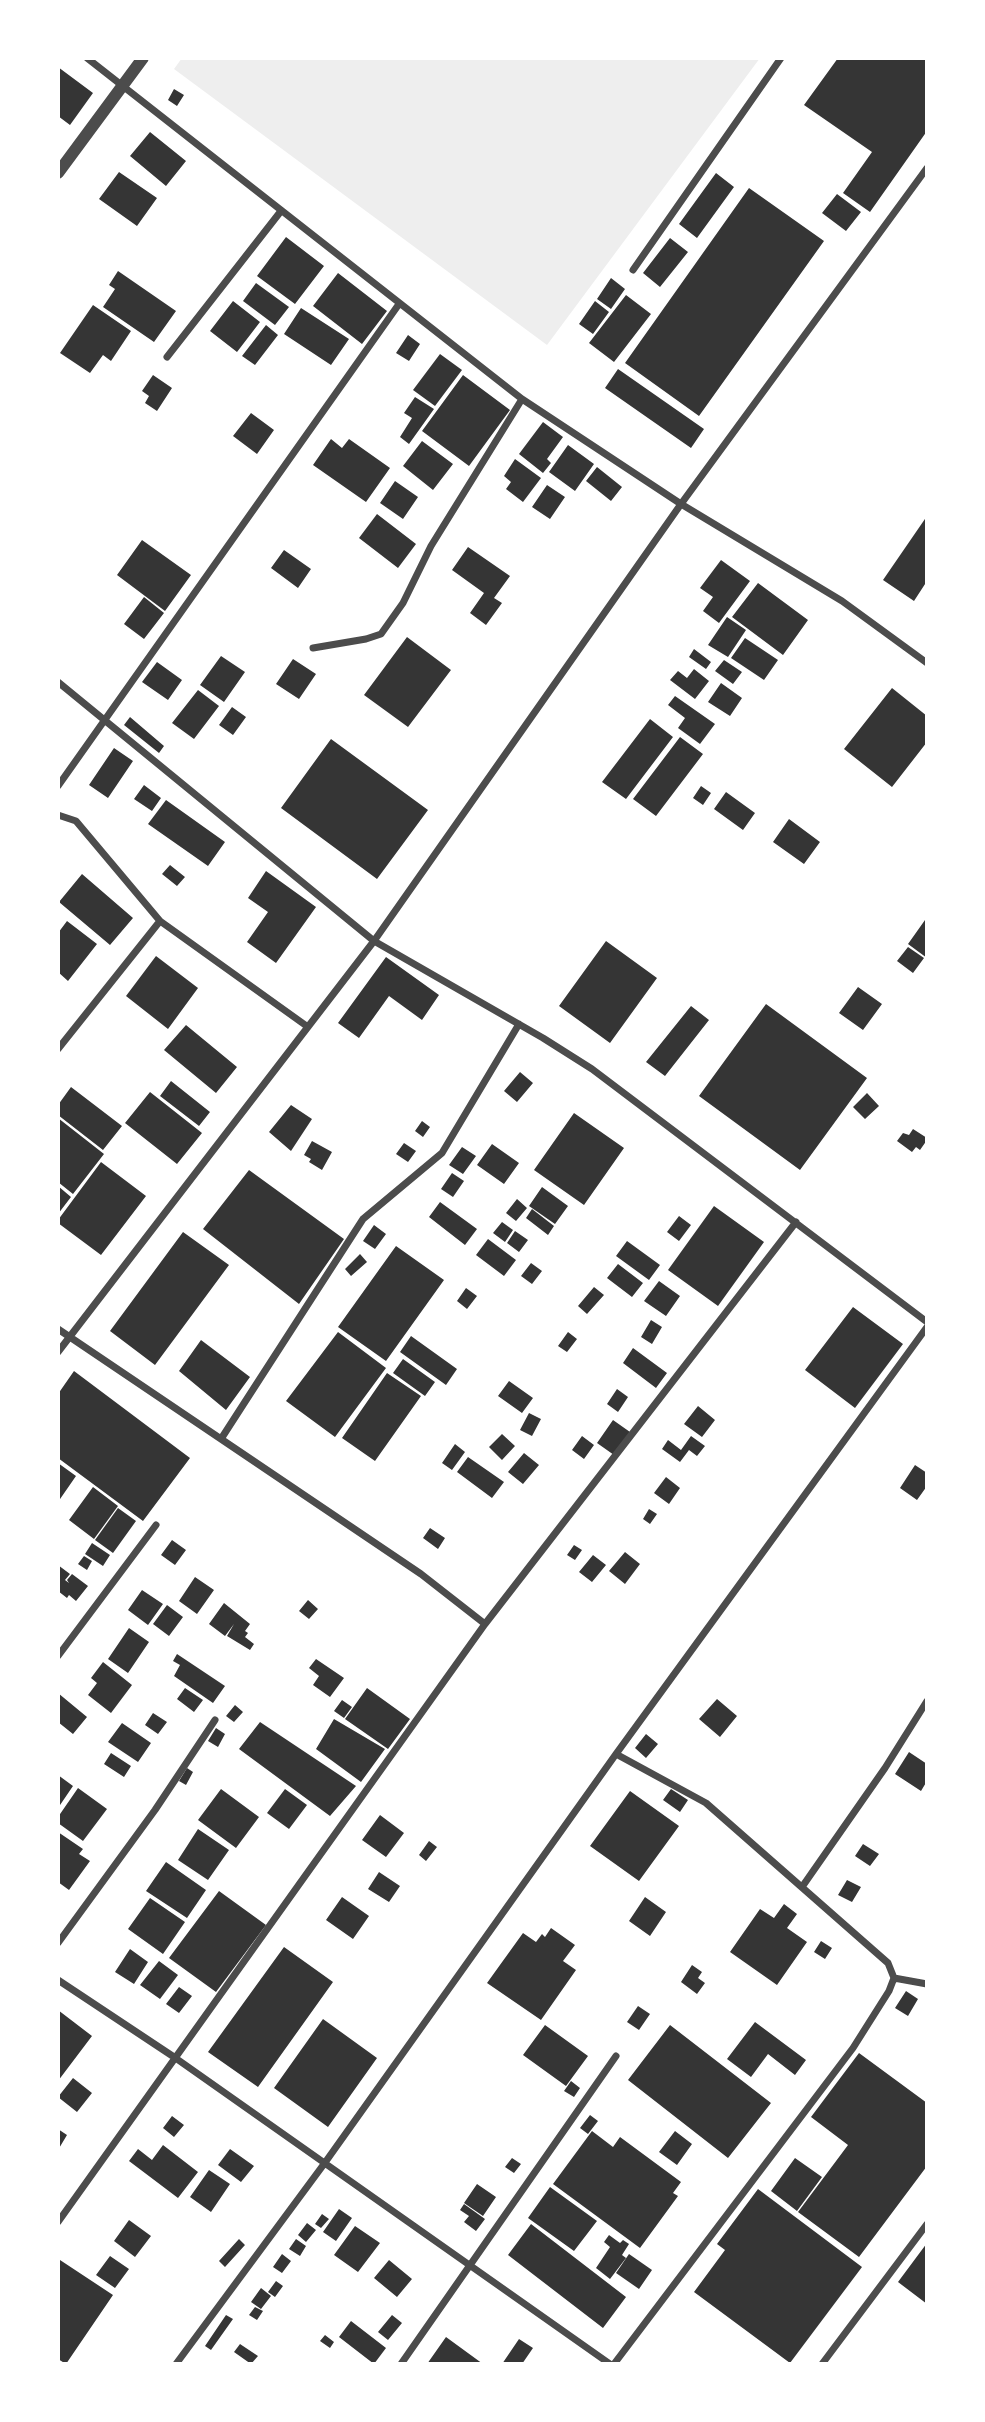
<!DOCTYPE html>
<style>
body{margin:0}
#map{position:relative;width:985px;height:2422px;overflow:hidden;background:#fff;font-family:Ubuntu,sans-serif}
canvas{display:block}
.frame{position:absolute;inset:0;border:60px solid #fff;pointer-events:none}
</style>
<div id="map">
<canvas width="985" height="2422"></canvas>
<div class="frame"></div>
</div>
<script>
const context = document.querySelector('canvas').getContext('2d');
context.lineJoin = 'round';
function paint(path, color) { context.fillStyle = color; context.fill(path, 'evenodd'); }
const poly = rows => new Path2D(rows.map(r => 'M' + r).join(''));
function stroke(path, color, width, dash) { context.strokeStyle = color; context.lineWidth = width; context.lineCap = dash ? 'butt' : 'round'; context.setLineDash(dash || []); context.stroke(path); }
paint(poly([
 [182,58,760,58,547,345,174,69]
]), '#eee');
paint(poly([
 [838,58,927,58,927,131,870,212,843,193,872,152,804,105],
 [58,67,93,93,70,125,58,116],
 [174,89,184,95,177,106,168,100],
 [150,132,186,161,166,186,130,156],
 [119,172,157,198,137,226,99,199],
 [716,173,734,187,697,238,679,224],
 [749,188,824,241,699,416,625,363],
 [837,194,861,212,846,231,822,213],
 [286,237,324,266,295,304,257,276],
 [670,238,688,252,660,287,643,273],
 [118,271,176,311,154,342,103,307,115,289,109,285],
 [338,273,387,311,362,344,313,306],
 [611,278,625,289,611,309,597,299],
 [256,283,289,307,275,325,243,301],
 [626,295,651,314,614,362,589,343],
 [233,301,260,322,237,352,210,331],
 [595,301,609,312,593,334,579,324],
 [93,305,131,331,111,361,103,355,90,373,60,353],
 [301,308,349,339,331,365,284,334],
 [266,325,278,335,255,365,242,356],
 [408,335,420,344,409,361,396,353],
 [440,354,462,370,435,406,413,390],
 [618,369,704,429,691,448,605,388],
 [153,375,172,388,157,411,145,403,149,396,142,391],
 [463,375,510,410,469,466,422,431],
 [415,397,434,409,409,444,400,437,412,418,404,413],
 [251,413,274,430,257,454,233,436],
 [543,422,563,437,547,459,551,463,543,473,519,454],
 [331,439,342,448,349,439,390,468,366,502,313,465],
 [422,441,453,464,433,490,403,466],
 [568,445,594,464,575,491,549,472],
 [515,459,541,478,523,502,506,489,511,482,504,476],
 [597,467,622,487,611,501,586,481],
 [395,481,418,497,403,519,380,503],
 [547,485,565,497,550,519,532,507],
 [377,514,416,544,398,568,359,538],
 [927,516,927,581,914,601,883,580],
 [142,540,191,575,165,611,117,575],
 [468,547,510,576,494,598,502,603,486,625,470,613,484,593,452,570],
 [284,550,311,569,298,588,271,568],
 [721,560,750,581,719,623,703,611,713,597,700,588],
 [758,583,808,620,783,655,732,617],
 [144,597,164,613,144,639,124,624],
 [727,617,746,630,728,657,708,645],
 [407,637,451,670,408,727,364,695],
 [745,638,778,660,764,680,731,658],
 [694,649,711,662,706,669,689,657],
 [221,656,245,672,224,702,200,685],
 [293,659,316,674,299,699,276,684],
 [724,660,742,672,733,684,715,671],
 [157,662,182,680,168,700,142,682],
 [694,669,709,681,695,699,670,680,678,671,687,678],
 [721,683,742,698,730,716,708,702],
 [892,688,927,716,927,742,892,787,844,749],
 [198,690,219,706,194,739,172,723],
 [675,696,715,724,700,744,678,728,685,718,668,705],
 [232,707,246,717,233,735,219,725],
 [130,717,164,746,159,753,124,725],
 [650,719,673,737,626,799,602,782],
 [680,737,703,754,656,816,633,799],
 [331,739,428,810,377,879,281,808],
 [114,748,133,761,108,798,89,785],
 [144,785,161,798,152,811,134,799],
 [701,786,711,793,703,805,693,798],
 [726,792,755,813,743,830,714,809],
 [166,800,225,842,208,866,148,824],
 [789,819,820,842,804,864,773,842],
 [170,865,185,877,177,886,162,874],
 [266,871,316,907,276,963,247,942,268,912,248,898],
 [82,874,133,918,110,945,59,902],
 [925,920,927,922,927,958,908,944],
 [67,921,97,944,68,981,58,972,58,933],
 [606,941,657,978,610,1043,559,1006],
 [908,947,924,958,913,973,897,961],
 [156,956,198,988,168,1029,126,996],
 [386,957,439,995,422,1020,389,996,359,1038,338,1023],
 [858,987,882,1004,863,1030,839,1013],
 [766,1004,867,1078,800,1170,699,1096],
 [691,1006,709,1020,665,1076,646,1062],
 [186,1025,237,1067,216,1093,164,1050],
 [520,1072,533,1083,517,1102,504,1091],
 [171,1081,210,1112,199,1126,160,1096],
 [71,1087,122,1126,103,1150,58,1115,58,1105],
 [150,1092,202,1133,177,1164,125,1123],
 [867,1093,879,1106,865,1119,853,1107],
 [291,1105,312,1119,291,1151,269,1132],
 [574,1113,624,1148,584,1205,534,1170],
 [58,1118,104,1154,73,1194,58,1182],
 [422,1121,430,1127,423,1137,415,1131],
 [913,1129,927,1138,927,1140,920,1150,916,1147,912,1152,897,1141,903,1133,909,1135],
 [312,1141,332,1152,322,1170,309,1162,311,1159,304,1155],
 [404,1143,416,1151,408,1162,396,1154],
 [492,1144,519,1163,504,1184,477,1165],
 [462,1147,476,1156,463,1174,449,1165],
 [101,1162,146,1196,101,1255,58,1223,58,1220],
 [249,1170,344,1239,299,1304,203,1229],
 [452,1173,464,1181,453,1197,441,1189],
 [58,1186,71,1197,58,1214],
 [542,1187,568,1206,555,1224,529,1206],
 [517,1199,527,1208,516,1221,506,1213],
 [440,1202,477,1229,465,1245,429,1217],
 [714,1206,764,1242,718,1306,668,1270],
 [532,1209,554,1226,548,1235,526,1218],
 [679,1216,691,1225,679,1241,667,1232],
 [502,1222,513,1230,505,1242,493,1233],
 [374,1225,386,1234,375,1249,363,1241],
 [515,1231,528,1240,519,1252,507,1243],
 [183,1232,229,1265,155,1365,110,1331],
 [488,1239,516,1260,504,1276,476,1255],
 [627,1241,660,1265,649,1280,616,1256],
 [396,1246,444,1280,386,1361,338,1327],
 [360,1254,367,1262,351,1276,345,1269],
 [531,1263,542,1271,532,1284,521,1276],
 [618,1264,643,1283,632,1297,607,1278],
 [659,1281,680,1296,666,1316,644,1301],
 [594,1287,604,1295,587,1314,578,1306],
 [466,1288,477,1296,467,1309,457,1301],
 [853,1307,903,1344,855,1408,805,1370],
 [651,1320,662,1327,652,1344,641,1337],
 [338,1332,386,1368,335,1437,286,1401],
 [568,1332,577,1339,567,1352,558,1346],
 [411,1336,457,1369,446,1385,400,1352],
 [201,1340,250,1377,226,1410,179,1371],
 [633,1348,667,1373,656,1388,623,1363],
 [403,1359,435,1382,425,1396,393,1373],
 [74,1371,190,1458,143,1521,58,1458,58,1394],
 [387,1373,421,1396,375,1461,342,1438],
 [509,1381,533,1398,522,1413,498,1396],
 [617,1389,628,1397,618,1412,607,1404],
 [698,1406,715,1420,702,1437,684,1424],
 [529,1413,541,1419,532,1436,520,1430],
 [613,1420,630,1432,614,1455,597,1443],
 [502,1434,515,1446,502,1460,489,1447],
 [582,1436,594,1445,584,1459,572,1450],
 [691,1436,705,1446,697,1456,689,1450,680,1462,662,1449,668,1440,681,1450],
 [455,1444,465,1452,452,1470,442,1463],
 [524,1453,539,1465,523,1484,508,1472],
 [468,1457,504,1482,492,1498,457,1472],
 [58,1463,76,1476,58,1502],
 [915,1465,927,1473,927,1486,917,1500,900,1488],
 [666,1477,680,1488,669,1504,654,1493],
 [93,1487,118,1506,94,1539,69,1520],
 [118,1508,136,1521,113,1553,95,1540],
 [649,1509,657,1514,650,1524,643,1519],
 [430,1528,445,1538,438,1549,423,1538],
 [172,1540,186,1550,175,1565,161,1555],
 [92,1543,110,1555,103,1566,85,1554],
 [574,1545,582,1550,575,1560,567,1555],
 [625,1552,640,1564,625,1584,609,1571],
 [593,1555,606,1565,592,1582,579,1572],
 [84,1556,92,1561,87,1570,78,1564],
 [58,1565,70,1574,65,1580,69,1583,67,1580,72,1574,88,1586,76,1601,69,1595,67,1598,58,1591],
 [195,1577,214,1590,197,1614,179,1601],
 [142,1590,163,1604,148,1625,128,1610],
 [308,1600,318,1609,309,1619,299,1611],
 [224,1603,250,1624,245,1631,248,1633,245,1637,254,1644,250,1650,227,1636,234,1624,225,1636,209,1624],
 [167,1605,183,1617,169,1636,153,1624],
 [129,1628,149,1642,128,1673,108,1659],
 [177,1654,225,1686,213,1703,174,1676,180,1665,173,1661],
 [316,1659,344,1678,330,1697,313,1685,319,1676,309,1668],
 [103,1662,132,1685,111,1713,88,1695,97,1683,91,1678],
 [185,1688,203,1700,194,1712,177,1699],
 [367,1688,410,1719,388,1749,345,1719],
 [58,1693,87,1717,73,1734,58,1722],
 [717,1699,737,1716,720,1737,699,1719],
 [342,1700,352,1707,344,1718,334,1711],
 [235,1705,243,1712,234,1722,226,1716],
 [153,1713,167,1722,158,1734,145,1725],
 [334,1719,385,1749,361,1782,316,1749],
 [260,1722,356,1786,330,1816,239,1749],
 [122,1723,151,1743,138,1762,108,1742],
 [216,1728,225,1734,218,1747,208,1741],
 [646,1734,658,1744,646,1758,635,1748],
 [909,1752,927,1764,927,1781,921,1791,895,1774],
 [111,1753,131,1766,124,1777,104,1764],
 [187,1768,193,1772,186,1785,179,1781],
 [58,1775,73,1786,58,1808],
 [78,1788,107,1809,83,1841,58,1823,58,1817],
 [221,1789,259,1817,236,1848,198,1820],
 [285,1789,307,1805,289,1829,267,1813],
 [671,1789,688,1800,680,1812,663,1800],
 [630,1791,679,1826,639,1881,590,1846],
 [380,1815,404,1833,386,1857,362,1840],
 [198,1829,229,1850,208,1880,178,1860],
 [58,1832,83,1849,79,1854,90,1861,69,1890,58,1882],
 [429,1841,437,1847,426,1861,419,1855],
 [863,1844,879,1854,870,1866,855,1856],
 [166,1862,206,1890,187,1918,146,1891],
 [379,1872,400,1886,389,1902,368,1889],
 [847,1880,861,1887,852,1902,838,1895],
 [219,1891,266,1925,216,1992,169,1958],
 [342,1897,369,1916,353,1939,326,1920],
 [645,1897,666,1912,650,1936,629,1921],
 [150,1898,185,1922,163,1954,128,1929],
 [784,1904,797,1914,787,1928,807,1942,777,1985,730,1952,760,1909,774,1918],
 [551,1928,575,1945,563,1961,576,1970,541,2020,487,1983,523,1933,536,1942,542,1934,545,1937],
 [821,1941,832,1948,825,1959,814,1952],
 [284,1947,333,1982,258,2087,208,2052],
 [130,1949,148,1962,134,1984,115,1972],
 [159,1961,178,1975,160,1999,140,1985],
 [692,1965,702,1972,698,1978,705,1983,697,1994,681,1982],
 [179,1987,192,1996,179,2013,166,2004],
 [906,1991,918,1999,908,2016,895,2008],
 [638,2006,650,2014,639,2030,627,2022],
 [58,2010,92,2036,58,2081],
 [323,2019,377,2058,328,2127,274,2088],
 [755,2022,806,2060,795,2075,768,2054,751,2077,727,2059],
 [545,2025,588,2056,566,2086,523,2055],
 [670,2025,771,2103,728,2158,628,2080],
 [859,2053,927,2103,927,2166,859,2257,798,2212,848,2145,811,2117],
 [73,2078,92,2093,77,2112,58,2097],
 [571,2081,580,2088,574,2097,564,2091],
 [590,2115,598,2121,588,2134,580,2128],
 [172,2116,184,2125,174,2137,163,2128],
 [58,2129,67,2135,58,2150],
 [592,2131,613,2147,620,2137,681,2182,673,2193,678,2196,640,2248,553,2184],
 [675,2131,692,2144,677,2165,659,2152],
 [163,2145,198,2172,178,2198,129,2161,138,2149,152,2160],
 [230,2149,254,2166,241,2182,218,2165],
 [512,2158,521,2164,514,2173,505,2167],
 [795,2158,822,2177,797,2211,771,2191],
 [209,2170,230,2184,211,2212,190,2197],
 [477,2184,496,2197,483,2216,464,2203],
 [550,2187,597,2221,574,2251,528,2218],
 [758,2189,862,2267,790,2363,694,2292,725,2250,717,2244],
 [464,2204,485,2219,476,2231,464,2222,469,2216,460,2210],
 [339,2209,352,2218,336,2241,323,2232],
 [322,2214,329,2219,321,2228,315,2224],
 [129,2220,151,2236,135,2257,114,2241],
 [307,2223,316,2230,306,2242,298,2235],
 [531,2224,626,2297,603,2328,508,2255],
 [355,2226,380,2243,358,2272,334,2255],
 [609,2235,620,2243,623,2240,629,2244,622,2255,626,2258,610,2279,596,2268,610,2247,604,2242],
 [239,2239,245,2245,225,2267,219,2261],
 [296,2239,306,2246,300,2256,289,2249],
 [927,2243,927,2304,898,2282],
 [282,2254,291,2261,282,2273,273,2267],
 [629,2254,652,2270,639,2289,616,2273],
 [110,2256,129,2269,115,2288,96,2275],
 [60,2260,113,2295,66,2364,58,2359,58,2264],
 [389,2260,412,2279,397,2297,374,2278],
 [276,2281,283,2286,275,2297,268,2292],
 [261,2288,271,2296,261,2309,251,2302],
 [255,2307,263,2311,257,2320,249,2315],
 [226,2315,233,2319,211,2350,205,2346],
 [392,2315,402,2323,388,2340,378,2332],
 [351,2321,386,2348,374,2364,339,2337],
 [325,2335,334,2342,330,2348,320,2341],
 [446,2337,483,2364,427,2364],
 [519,2339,533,2348,522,2364,502,2364],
 [240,2344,258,2356,251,2364,234,2352]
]), '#353535');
stroke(poly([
 [87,58,522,399,681,504,842,601,927,663],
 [633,270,781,58],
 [167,357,281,211],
 [313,648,366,639,381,634,403,603,431,546,522,399],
 [58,682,374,941,543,1038,592,1069,927,1322],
 [58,786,399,304],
 [58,815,76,821,160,921,308,1027],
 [58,1049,160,921],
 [58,1329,421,1574,485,1624],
 [58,1352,374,941,681,504,927,168],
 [221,1439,363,1219,442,1153,519,1024],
 [58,1656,156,1525],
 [802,1887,885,1768,927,1701],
 [58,1943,155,1810,215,1720],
 [894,1978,927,1984],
 [58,1980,174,2057,610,2364],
 [58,2222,485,1624,796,1222],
 [176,2364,324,2164,616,1754,927,1327],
 [401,2364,616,2056],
 [614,2364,853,2048,889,1991,894,1978,888,1963,706,1803,616,1754],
 [822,2364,927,2224]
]), '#4c4c4c', 7);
stroke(poly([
 [58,173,143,58]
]), '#4c4c4c', 12);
</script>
